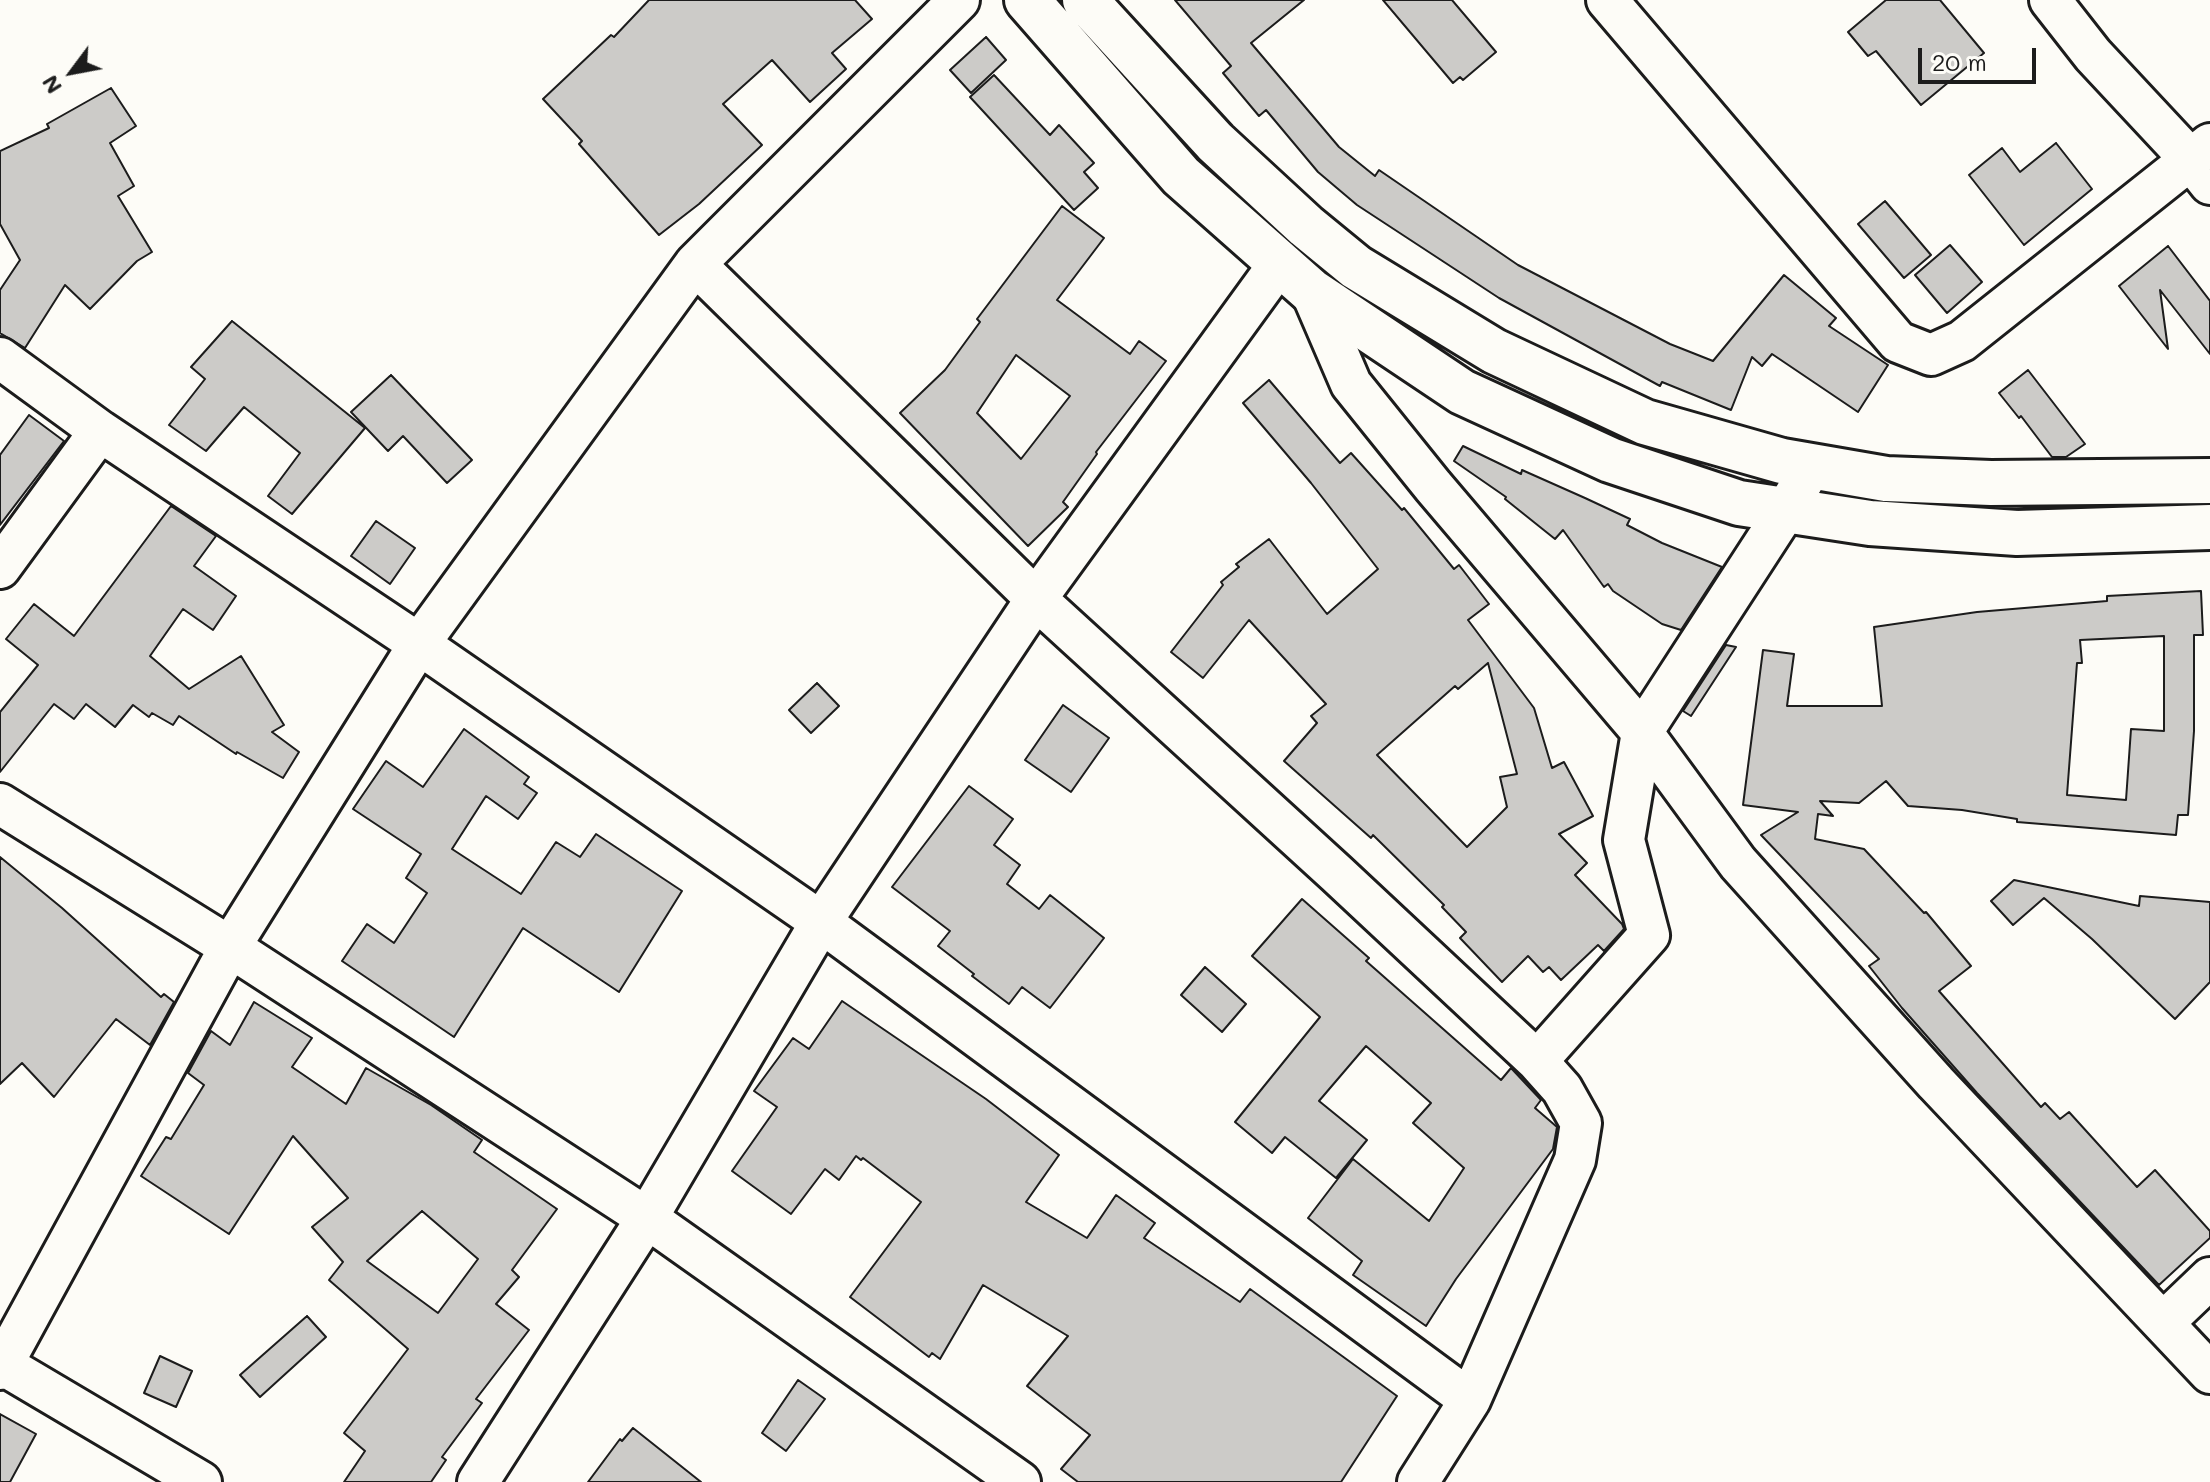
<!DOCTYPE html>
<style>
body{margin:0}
#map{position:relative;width:2210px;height:1482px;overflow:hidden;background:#fdfcf7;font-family:Mali,sans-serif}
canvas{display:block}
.north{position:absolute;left:32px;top:32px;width:80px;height:80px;-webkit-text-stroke:6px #fdfcf7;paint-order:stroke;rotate:238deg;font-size:22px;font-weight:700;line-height:32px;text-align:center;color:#1c1c1c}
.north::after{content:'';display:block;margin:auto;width:28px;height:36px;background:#1c1c1c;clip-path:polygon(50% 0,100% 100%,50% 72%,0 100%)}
.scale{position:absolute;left:1918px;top:48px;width:118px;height:36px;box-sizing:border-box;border:4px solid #1c1c1c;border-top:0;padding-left:10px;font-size:24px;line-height:28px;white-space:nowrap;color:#1c1c1c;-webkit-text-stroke:6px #fdfcf7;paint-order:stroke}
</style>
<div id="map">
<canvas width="2210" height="1482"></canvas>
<div class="north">N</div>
<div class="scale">20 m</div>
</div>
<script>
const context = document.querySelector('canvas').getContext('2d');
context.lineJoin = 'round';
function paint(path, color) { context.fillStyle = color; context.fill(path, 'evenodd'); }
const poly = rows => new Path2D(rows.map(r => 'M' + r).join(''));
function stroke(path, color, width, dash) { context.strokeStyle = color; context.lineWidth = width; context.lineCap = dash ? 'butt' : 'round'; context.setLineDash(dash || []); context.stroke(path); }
const building = poly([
 [649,0,855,0,872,19,832,53,846,69,810,102,772,60,723,104,762,145,699,204,659,235,579,144,582,141,543,99,611,35,614,37,649,0],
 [1175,0,1304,0,1251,43,1339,147,1375,176,1379,170,1518,265,1670,344,1713,361,1784,275,1836,318,1829,326,1888,365,1858,412,1772,354,1762,366,1752,357,1731,410,1662,382,1660,386,1499,298,1357,205,1318,172,1266,110,1259,116,1223,73,1231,66,1175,0],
 [1383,0,1452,0,1496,52,1463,80,1460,77,1453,83,1383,0],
 [1886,0,1940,0,1984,53,1921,105,1876,51,1868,56,1848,32,1886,0],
 [986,37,1006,60,971,93,950,70,986,37],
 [994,75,1050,135,1059,125,1094,163,1084,172,1098,188,1074,210,970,97,994,75],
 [111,88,136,126,110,143,134,186,118,196,152,252,137,261,90,309,65,285,25,348,0,333,0,290,20,260,0,224,0,151,49,128,47,124,111,88],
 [2056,143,2092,189,2024,245,1969,175,2002,148,2020,172,2056,143],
 [1885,201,1931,255,1904,278,1858,224,1885,201],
 [1062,206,1104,238,1057,300,1130,354,1139,341,1166,361,1096,452,1097,454,1063,502,1068,507,1028,546,900,413,945,370,980,322,977,319,1062,206],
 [1016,355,1070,396,1021,459,977,413,1016,355],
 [1950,245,1982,282,1947,313,1915,275,1950,245],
 [2168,246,2210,301,2210,354,2160,290,2168,349,2119,286,2168,246],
 [232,321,365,428,292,514,268,496,300,453,244,407,206,451,169,425,205,379,191,367,232,321],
 [2028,370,2085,444,2066,457,2052,457,2021,416,2019,418,1999,393,2028,370],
 [391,375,472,460,447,483,403,436,388,451,351,412,391,375],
 [1269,380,1340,463,1351,453,1402,510,1404,508,1454,569,1459,565,1489,604,1468,620,1534,708,1552,768,1564,762,1593,816,1559,834,1587,863,1575,875,1622,924,1624,929,1604,951,1598,945,1561,980,1549,967,1543,972,1528,956,1502,982,1460,938,1466,932,1442,907,1444,905,1373,835,1371,838,1284,761,1317,723,1311,716,1326,704,1249,620,1203,678,1171,652,1223,585,1221,582,1239,567,1236,564,1269,539,1327,614,1378,569,1311,483,1243,403,1269,380],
 [1488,663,1517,774,1500,777,1507,807,1467,847,1377,755,1455,686,1458,689,1488,663],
 [29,415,64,441,0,525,0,455,29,415],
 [1463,446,1521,474,1522,470,1585,498,1630,519,1627,525,1662,543,1722,567,1681,630,1662,624,1613,591,1608,584,1604,587,1563,530,1555,539,1505,499,1506,497,1454,461,1463,446],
 [171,506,216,536,194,566,236,596,213,630,183,609,150,656,189,689,241,656,284,725,272,732,299,752,283,778,237,752,236,754,179,716,173,725,152,713,149,717,133,705,115,727,86,704,74,719,54,704,0,772,0,712,38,665,6,639,34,604,74,636,171,506],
 [376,521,415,548,390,584,351,556,376,521],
 [2201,591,2203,635,2194,635,2194,731,2188,815,2178,815,2176,835,2017,822,2017,819,1962,810,1908,806,1886,781,1859,803,1820,801,1833,816,1818,814,1815,839,1864,849,1924,913,1926,912,1971,966,1939,991,2041,1107,2045,1103,2060,1119,2069,1112,2137,1187,2155,1170,2210,1231,2210,1238,2159,1285,1977,1093,1902,1008,1869,966,1879,959,1761,835,1798,812,1743,805,1763,650,1794,654,1787,706,1882,706,1874,627,1977,612,2107,601,2107,596,2201,591],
 [2164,636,2164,731,2131,729,2126,800,2067,795,2077,663,2082,663,2080,640,2164,636],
 [1726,645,1736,647,1691,716,1683,711,1726,645],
 [817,683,839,706,811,733,789,710,817,683],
 [1063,705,1109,738,1071,792,1025,760,1063,705],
 [464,729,529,777,524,784,537,793,518,819,486,796,452,849,521,894,556,842,580,857,596,834,682,891,619,992,523,928,454,1037,342,961,367,924,394,943,427,893,406,878,421,854,353,809,386,761,423,787,464,729],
 [969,786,1013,819,994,845,1020,865,1007,884,1039,909,1050,895,1104,938,1050,1008,1022,987,1009,1004,972,976,974,974,938,946,950,931,892,887,969,786],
 [0,857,62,908,161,997,164,994,174,1002,150,1045,116,1019,54,1097,22,1063,0,1084,0,857],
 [2014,880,2139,906,2140,896,2210,902,2210,982,2175,1019,2092,939,2044,898,2013,925,1991,901,2014,880],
 [1302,899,1369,958,1366,961,1501,1080,1511,1068,1541,1100,1535,1108,1557,1127,1553,1149,1456,1279,1426,1326,1353,1275,1362,1261,1308,1218,1353,1159,1429,1221,1464,1168,1413,1123,1431,1103,1366,1046,1319,1101,1367,1140,1336,1178,1285,1137,1272,1153,1235,1122,1320,1017,1252,956,1302,899],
 [1205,967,1246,1004,1222,1032,1181,995,1205,967],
 [842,1001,986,1099,1059,1155,1026,1202,1087,1238,1116,1195,1155,1223,1144,1238,1240,1302,1250,1289,1397,1396,1341,1482,1078,1482,1061,1469,1090,1435,1027,1386,1068,1336,983,1285,940,1359,932,1353,929,1357,850,1297,921,1202,863,1158,861,1160,856,1156,839,1180,825,1169,791,1214,732,1171,777,1107,754,1091,793,1038,809,1049,842,1001],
 [254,1002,312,1038,292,1067,346,1104,366,1068,431,1105,482,1140,474,1152,557,1209,512,1270,519,1277,496,1304,529,1330,476,1399,482,1403,442,1457,446,1460,431,1482,344,1482,365,1451,344,1433,408,1349,329,1280,343,1262,312,1227,348,1198,293,1136,229,1234,141,1176,166,1137,171,1139,204,1085,188,1073,211,1031,230,1045,254,1002],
 [422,1211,478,1259,438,1313,367,1261,422,1211],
 [307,1316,326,1337,260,1397,240,1375,307,1316],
 [160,1356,192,1371,176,1407,144,1393,160,1356],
 [798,1380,825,1399,786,1451,762,1433,798,1380],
 [0,1414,36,1434,10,1482,0,1482,0,1414],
 [633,1428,701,1482,588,1482,620,1439,622,1441,633,1428]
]);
paint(building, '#cccbc8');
stroke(building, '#1c1c1c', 2);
const street = poly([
 [959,0,695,264,1036,599,1337,874,1537,1061,1562,1089,1581,1123,1575,1160,1470,1400],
 [1607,0,1898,342,1931,355,1962,341,2210,144],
 [2050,0,2093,55,2191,160,2210,184],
 [1311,291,1351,384,1433,486,1642,732,1624,840,1649,935,1537,1061],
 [0,358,100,431,419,644,821,922,1470,1400,1418,1482],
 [1811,467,1786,510,1642,732,1738,863,1936,1083,2210,1373],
 [0,568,100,431],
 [0,804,230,947,647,1218,1020,1482],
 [2164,1322,2210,1278],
 [0,1363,201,1482],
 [0,1369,230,947,419,644,695,264],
 [478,1482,647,1218,821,922,1036,599,1279,264]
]);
const highway = poly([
 [1027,0,1181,176,1311,291,1462,392,1610,460,1739,503,1870,523,2017,533,2210,527],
 [1085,0,1215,142,1306,226,1356,267,1494,351,1645,422,1782,461,1886,479,1991,483,2210,481]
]);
stroke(street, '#1c1c1c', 46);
stroke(highway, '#1c1c1c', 50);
stroke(street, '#fdfcf7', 40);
stroke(highway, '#fdfcf7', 44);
</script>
